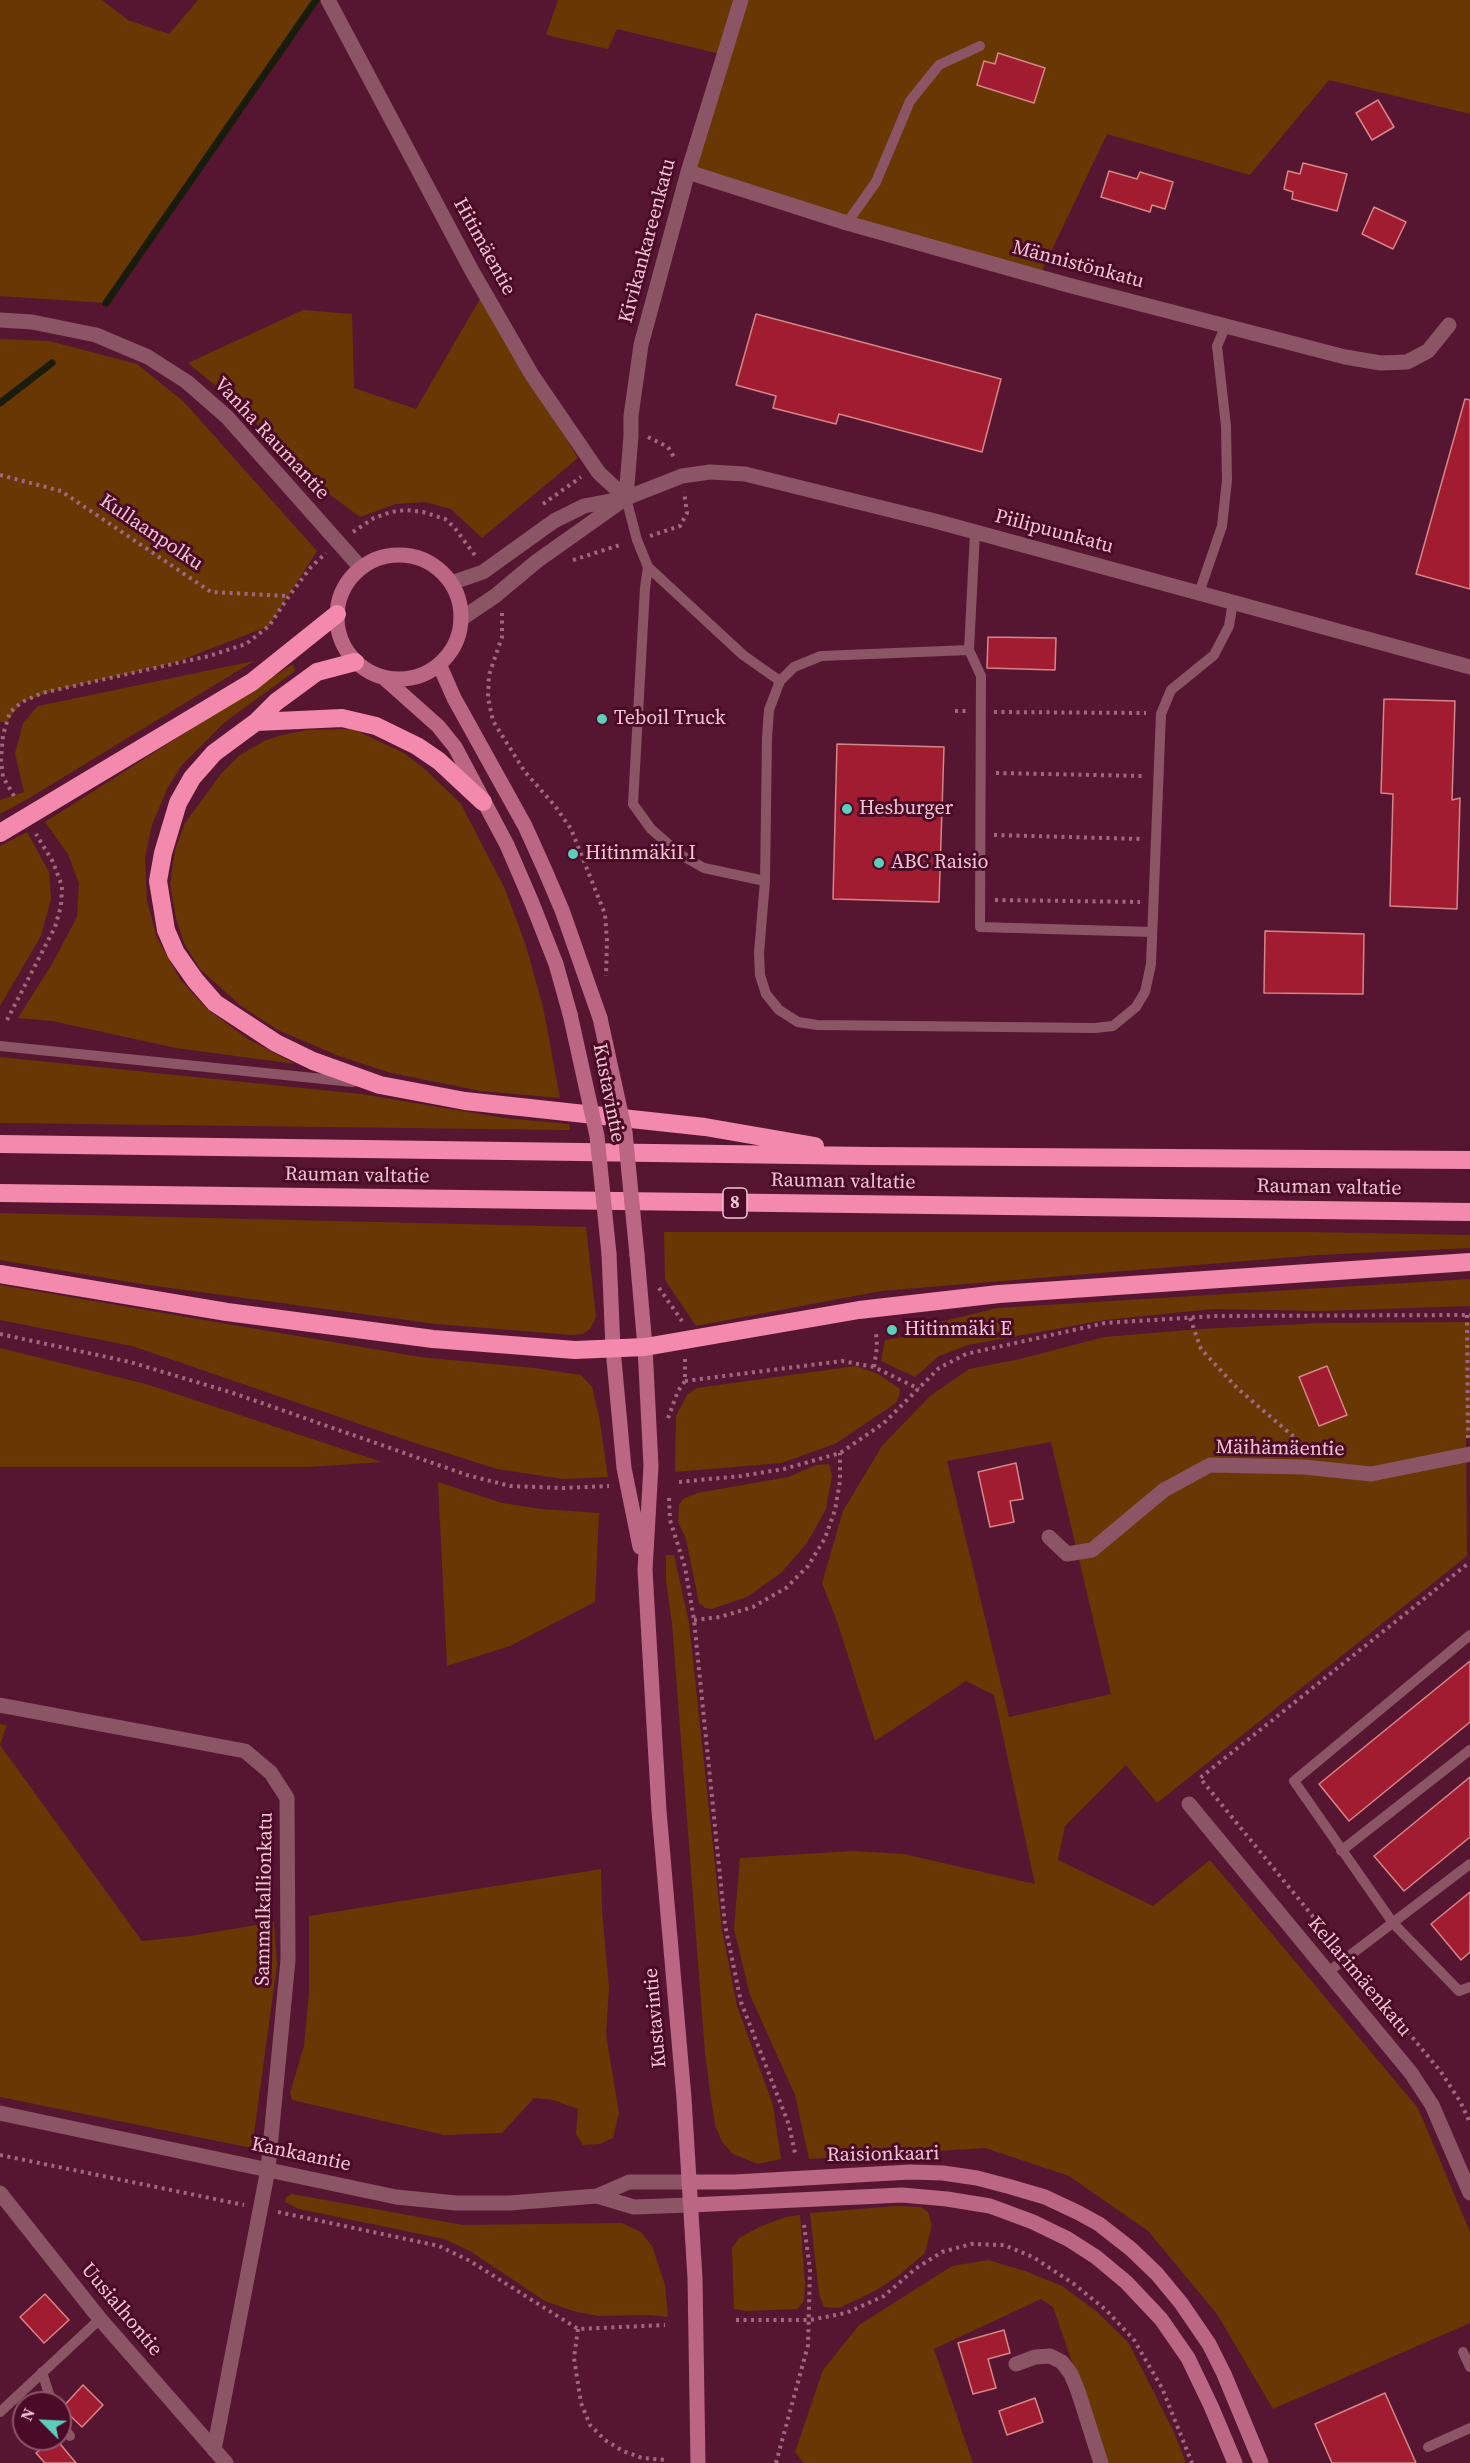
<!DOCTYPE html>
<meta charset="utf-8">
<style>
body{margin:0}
#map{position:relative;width:1470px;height:2463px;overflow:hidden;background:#561631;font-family:"Source Serif 4",serif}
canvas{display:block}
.north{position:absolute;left:12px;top:2391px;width:60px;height:60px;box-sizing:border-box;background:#4b0a27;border:2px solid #8d556b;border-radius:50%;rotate:294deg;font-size:16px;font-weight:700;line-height:24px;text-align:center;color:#efc6d2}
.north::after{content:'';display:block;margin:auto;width:21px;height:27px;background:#5dceb9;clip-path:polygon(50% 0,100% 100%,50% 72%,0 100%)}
</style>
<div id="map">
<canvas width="1470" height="2463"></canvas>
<div class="north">N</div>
</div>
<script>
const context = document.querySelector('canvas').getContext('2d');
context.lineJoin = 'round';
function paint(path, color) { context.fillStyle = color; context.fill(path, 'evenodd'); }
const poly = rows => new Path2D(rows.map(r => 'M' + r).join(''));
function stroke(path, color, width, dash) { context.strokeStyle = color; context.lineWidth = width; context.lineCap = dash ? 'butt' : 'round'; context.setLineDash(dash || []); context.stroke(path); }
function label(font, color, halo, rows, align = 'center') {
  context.font = font + ' "Source Serif 4",serif'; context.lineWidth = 6; context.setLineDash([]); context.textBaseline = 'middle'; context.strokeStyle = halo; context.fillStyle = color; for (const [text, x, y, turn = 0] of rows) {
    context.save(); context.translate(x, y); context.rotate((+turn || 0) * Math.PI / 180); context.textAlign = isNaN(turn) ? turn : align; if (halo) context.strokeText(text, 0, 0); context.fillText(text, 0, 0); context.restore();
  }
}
paint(poly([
 [0,0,102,0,128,20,169,34,198,0,316,0,106,303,0,296],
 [558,0,1470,0,1470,114,1329,80,1250,175,1107,134,1039,277,688,172,724,55,617,29,608,49,546,35],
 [480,299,578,458,482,538,451,509,425,502,396,504,360,517,321,488,234,401,188,363,303,310,352,314,354,388,416,409],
 [0,339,49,341,137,364,184,402,317,551,269,626,174,663,56,690,22,702,7,722,0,722],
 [254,661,26,800,0,814,0,800,24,792,15,753,23,723,38,706],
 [293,664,295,671,225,722,182,765,168,787,152,825,145,858,147,901,157,938,180,979,207,1009,248,1039,295,1064,176,1048,52,1021,18,1018,52,964,77,917,79,884,68,854,45,822],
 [353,729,404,753,427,771,461,804,505,889,526,946,543,1007,560,1098,481,1091,391,1073,339,1056,278,1030,241,1006,200,969,184,943,176,918,170,884,175,850,185,823,221,774,240,755,264,741,282,735,307,730],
 [27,832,49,872,51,899,41,936,0,1006,0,846],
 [0,1057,361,1094,504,1118,569,1124,570,1130,0,1123],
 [0,1213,586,1227,596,1317,590,1329,583,1334,572,1335,436,1324,141,1284,0,1260],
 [664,1232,1306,1232,1470,1235,1470,1248,1318,1255,881,1291,696,1326,665,1280],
 [1470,1279,1470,1306,1321,1311,1213,1309,1105,1320,968,1345,939,1356,915,1377,881,1361,885,1340,915,1335,932,1324,997,1308],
 [0,1285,420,1357,534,1368,581,1375,592,1387,599,1416,608,1477,563,1479,497,1469,412,1442,132,1346,0,1320],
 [1470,1322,1470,1434,1466,1435,1467,1556,1157,1803,1126,1765,1065,1826,1058,1860,1153,1906,1210,1860,1418,2108,1470,2232,1470,2323,1273,2409,1217,2314,1148,2231,1069,2176,985,2148,809,2159,795,2095,750,1995,734,1929,740,1858,853,1851,904,1854,1035,1884,994,1695,966,1681,875,1741,838,1624,822,1583,843,1511,882,1446,930,1396,969,1369,1020,1359,1104,1337,1200,1329,1323,1323],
 [1051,1442,1111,1694,1009,1717,947,1461],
 [0,1348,146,1384,382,1462,309,1467,0,1467],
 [856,1366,878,1374,900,1389,899,1396,896,1403,835,1444,781,1463,675,1472,676,1416,687,1395,697,1388],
 [829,1464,832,1476,826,1509,807,1543,781,1573,747,1597,712,1609,705,1608,699,1603,686,1539,678,1522,679,1505,683,1499,697,1493,788,1477,816,1465],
 [438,1482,502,1503,541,1509,599,1513,595,1602,510,1646,447,1666],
 [666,1555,674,1555,689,1623,722,1930,737,2006,773,2105,781,2159,758,2164,733,2154,722,2142,715,2125,711,2098,705,2053,672,1623,666,1580],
 [0,1724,7,1725,0,1745,142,1941,190,1936,274,1922,277,1965,252,2148,0,2097],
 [601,1869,602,1911,609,1988,606,2034,619,2113,613,2138,600,2144,583,2145,576,2134,578,2109,553,2100,534,2098,502,2133,444,2135,292,2100,290,2093,304,2046,309,1993,309,1916],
 [292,2194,463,2225,622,2223,641,2232,652,2246,665,2285,668,2317,650,2315,598,2316,573,2311,545,2301,470,2251,444,2239,299,2209,285,2202,286,2197],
 [896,2206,921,2207,928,2212,932,2225,925,2253,898,2276,875,2291,839,2308,824,2307,819,2294,810,2213],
 [800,2215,805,2286,804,2301,797,2309,747,2311,734,2309,732,2248,739,2238,759,2227,786,2217],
 [988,2260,1025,2271,1062,2286,1096,2311,1128,2342,1174,2432,1186,2463,1107,2463,1053,2307,1041,2299,934,2349,973,2463,804,2463,795,2452,823,2370,859,2325,952,2266]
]), '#683704');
stroke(poly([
 [106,303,316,0],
 [0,403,52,363]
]), '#191c0a', 7);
const building = poly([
 [998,53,1045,68,1034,103,977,85,984,61,995,64,998,53],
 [1378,100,1394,127,1372,140,1356,113,1378,100],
 [1303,163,1347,174,1337,211,1292,199,1293,192,1284,189,1288,171,1300,174,1303,163],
 [1109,171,1137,179,1140,172,1173,182,1165,209,1152,205,1150,212,1101,197,1109,171],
 [1374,207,1406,222,1393,249,1362,234,1374,207],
 [756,314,1001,379,982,452,839,414,836,424,773,408,776,396,736,385,756,314],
 [1465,399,1470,400,1470,589,1416,574,1465,399],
 [988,637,1056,638,1055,670,987,668,988,637],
 [1384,699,1455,701,1452,800,1460,798,1457,909,1390,906,1393,794,1381,793,1384,699],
 [837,744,944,747,939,902,833,899,837,744],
 [1265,931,1364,934,1363,994,1264,993,1265,931],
 [1327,1366,1347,1415,1319,1426,1299,1377,1327,1366],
 [1016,1463,1023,1499,1010,1501,1014,1522,990,1527,978,1472,1016,1463],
 [1470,1661,1470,1722,1349,1821,1319,1784,1470,1661],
 [1470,1777,1470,1837,1404,1891,1374,1856,1470,1777],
 [1470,1892,1470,1952,1461,1960,1431,1924,1470,1892],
 [45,2294,69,2320,44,2343,20,2317,45,2294],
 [1004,2330,1010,2353,988,2359,996,2388,973,2394,958,2343,1004,2330],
 [83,2385,103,2405,82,2427,62,2408,83,2385],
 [1385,2393,1416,2463,1332,2463,1315,2424,1385,2393],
 [1035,2398,1043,2422,1007,2435,999,2411,1035,2398],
 [53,2439,56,2439,76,2463,45,2463,36,2453,53,2439]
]);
paint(building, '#a11b31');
stroke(building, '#d58687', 1.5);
stroke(poly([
 [648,437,668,447,675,459],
 [0,475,61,491,211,592,288,596],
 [543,504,581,477],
 [353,532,374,518,391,512,406,510,423,512,445,519,454,527,477,558],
 [650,536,680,526,687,513,684,492],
 [573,560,623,544],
 [502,613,502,637,489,675,488,698,493,721,525,772,555,806,571,829,605,914,607,941,606,976],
 [955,711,966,711],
 [994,712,1146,713],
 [996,773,1144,776],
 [14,796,3,777,1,759,3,735,10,712,22,702,42,693,209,656,246,644,269,626,289,596,311,567,326,553],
 [994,835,1142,839],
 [995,900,1140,902],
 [7,1020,55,927,61,906,62,886,53,862,36,834],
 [659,1288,682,1321],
 [1467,1315,1468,1438],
 [1190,1318,1201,1349,1237,1388,1308,1449],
 [0,1334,130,1362,233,1393,467,1475,510,1486,563,1488,609,1486],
 [874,1367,877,1347,876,1333],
 [685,1381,842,1361,874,1367,919,1389],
 [668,1418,678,1391,685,1381,685,1358],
 [679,1482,741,1476,784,1469,840,1453,884,1423,939,1368,966,1354,1105,1323,1216,1316,1470,1315],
 [669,1498,670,1520,685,1567,694,1620,725,1925,741,2002,789,2125,795,2153],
 [694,1620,720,1617,753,1607,786,1588,808,1566,825,1538,835,1510,840,1481,840,1453],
 [1337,1946,1200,1778,1470,1562],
 [1355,1968,1441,2072,1461,2103,1470,2123],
 [0,2155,244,2205],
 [278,2212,439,2246,470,2261,578,2329,665,2325],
 [736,2320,810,2320,846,2313,884,2296,915,2269,942,2252,971,2244,1004,2245,1033,2257,1074,2284,1106,2310,1134,2340,1162,2388,1192,2463],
 [578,2329,574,2358,581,2403,590,2425,605,2440,623,2451,642,2458,667,2460],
 [776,2463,808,2345,810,2270,804,2225]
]), '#9e697d', 4, [3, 4.5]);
stroke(poly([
 [847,223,876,182,910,101,939,65,980,46],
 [626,498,637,540,648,567,645,588,633,804,651,829,681,855,704,868,765,881],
 [975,532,969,650,981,676,980,927,1152,932],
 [648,567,743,655,780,681],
 [1199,593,1222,526,1227,480,1226,426,1217,346,1226,325],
 [969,650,821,656,794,667,780,681,769,710,767,738,765,881,759,953,760,975,766,994,779,1010,798,1022,817,1025,1095,1028,1113,1026,1136,1007,1145,992,1151,964,1161,714,1171,690,1214,655,1229,626,1233,602],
 [0,1046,353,1082],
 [1470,1635,1294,1781,1393,1923,1459,1991,1470,1987],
 [1341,1851,1470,1750],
 [1328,1972,1470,1864],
 [1463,2352,1470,2367],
 [42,2372,52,2403],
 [0,2412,100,2319],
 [60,2424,70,2436],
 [1428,2447,1470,2428]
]), '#8b5566', 10);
stroke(poly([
 [328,0,472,271,532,375,599,473,626,498],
 [688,172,847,223,1068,285,1345,357,1381,363,1407,362,1428,351,1449,325],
 [451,583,483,572,554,521,584,506,626,498,682,476,710,472,745,474,935,521,1470,667],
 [461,619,495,596,537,561,626,498,631,436,631,416,641,345,688,172,741,0],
 [1049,1537,1067,1554,1092,1550,1164,1490,1210,1465,1304,1467,1371,1474,1470,1454],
 [0,1705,245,1751,271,1773,287,1798,288,1960,268,2169,214,2450],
 [1189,1804,1411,2073,1432,2105,1470,2193],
 [0,2113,396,2197,456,2203,510,2203,597,2196,629,2182,689,2182],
 [0,2193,100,2319,226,2463],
 [597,2196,634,2207,691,2205],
 [1016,2364,1035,2357,1050,2356,1062,2362,1071,2374,1078,2391,1101,2463]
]), '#8b5566', 15);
stroke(poly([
 [0,320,32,322,96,335,148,357,187,382,227,417,361,568]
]), '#8b5566', 15);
stroke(poly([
 '337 617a62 62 0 1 1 124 0a62 62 0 1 1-124 0Z',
 [439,664,454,698,525,826,544,868,562,910,600,1018],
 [383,677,438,726,455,747,507,845,532,903,556,964,570,1014],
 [609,1254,613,1349,624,1468,640,1547],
 [637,1255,645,1347,651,1466,645,1570,659,1811,684,2098,695,2278,698,2463],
 [689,2182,735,2182,910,2172,943,2173,977,2178,1011,2187,1045,2197,1079,2213,1099,2224,1131,2249,1157,2274,1181,2303,1209,2344,1224,2374,1261,2463],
 [691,2205,902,2195,947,2199,990,2206,1033,2222,1068,2239,1096,2257,1126,2282,1161,2319,1188,2358,1211,2406,1235,2463]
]), '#bb6683', 15);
stroke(poly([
 [256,722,276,702,317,672,355,662],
 [483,802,439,761,417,746,376,726,342,718,256,722,214,753,192,778,178,803,163,853,158,881,166,930,176,953,195,980,215,1003,276,1043,313,1061,380,1085,465,1101,705,1127,815,1146],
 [0,833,252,682,337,614],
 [0,1144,870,1156,1470,1160],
 [0,1193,1470,1212],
 [0,1274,227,1312,433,1339,575,1350,645,1347,859,1310,999,1294,1470,1262]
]), '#f38aae', 18);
stroke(poly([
 [570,1014,597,1136,609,1254],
 [600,1018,625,1132,637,1255]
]), '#bb6683', 15);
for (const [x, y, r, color] of [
 [602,719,6,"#5dceb9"],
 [847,809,6,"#5dceb9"],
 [573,854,6,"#5dceb9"],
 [879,863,6,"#5dceb9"],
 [892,1330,6,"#5dceb9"]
]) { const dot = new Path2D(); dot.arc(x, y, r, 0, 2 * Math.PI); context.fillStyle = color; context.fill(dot); stroke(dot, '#4b0a27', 2); }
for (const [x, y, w] of [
 [735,1203,24]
]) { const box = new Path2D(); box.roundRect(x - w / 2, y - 15, w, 30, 4.5); context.fillStyle = '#4b0a27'; context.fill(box); stroke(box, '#efc6d2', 1.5); }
label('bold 18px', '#efc6d2', null, [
 ["8",735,1203]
]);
label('20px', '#efc6d2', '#4b0a27', [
 ["Kivikankareenkatu",648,241,-75],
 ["Hitimäentie",484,247,61],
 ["Männistönkatu",1078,265,15],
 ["Vanha Raumantie",271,439,47],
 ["Piilipuunkatu",1054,532,15],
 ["Kullaanpolku",151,533,34],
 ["Kustavintie",608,1093,79],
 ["Rauman valtatie",357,1176,1],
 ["Rauman valtatie",843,1182,1],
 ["Rauman valtatie",1329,1188,1],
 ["Mäihämäentie",1280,1449,1],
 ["Sammalkallionkatu",265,1899,-89],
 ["Kellarimäenkatu",1359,1977,50],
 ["Kustavintie",656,2018,-95],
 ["Kankaantie",301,2155,12],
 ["Raisionkaari",883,2155,-1],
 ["Uusialhontie",121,2310,50]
]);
label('20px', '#efc6d2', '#4b0a27', [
 ["Teboil Truck",614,719],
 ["Hesburger",859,809],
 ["HitinmäkiI I",585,854],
 ["ABC Raisio",891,863],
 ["Hitinmäki E",904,1330]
], 'left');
</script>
